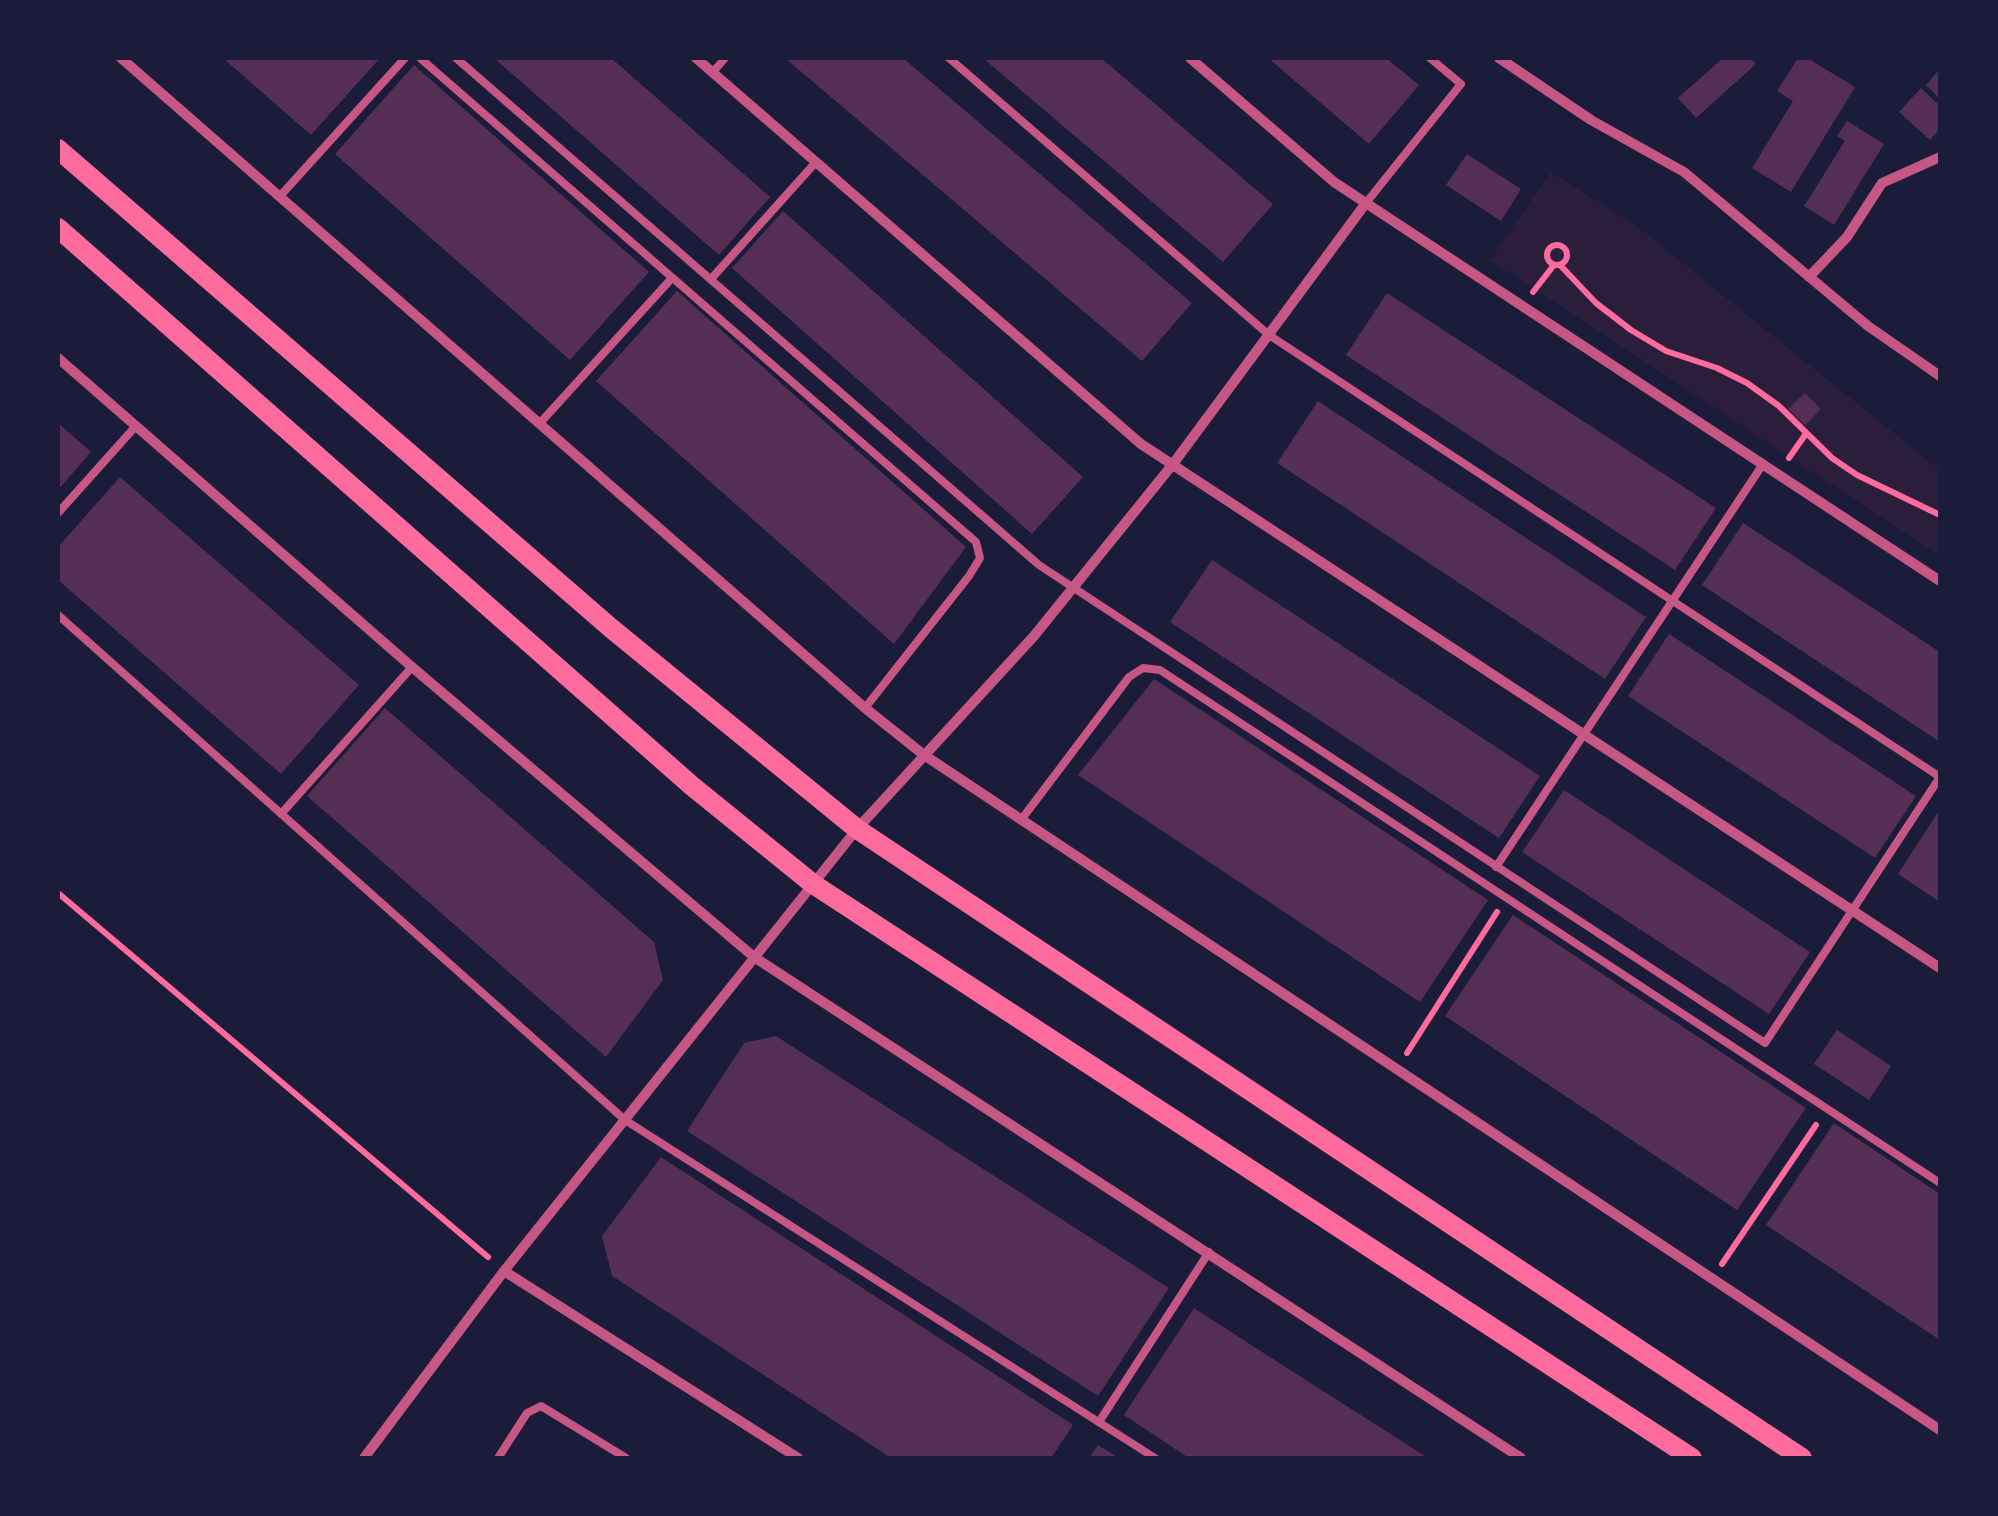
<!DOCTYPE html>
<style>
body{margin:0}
#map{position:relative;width:1998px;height:1516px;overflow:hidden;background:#1b1b3a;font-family:Jost,sans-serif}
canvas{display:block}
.frame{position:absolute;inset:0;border:60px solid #1b1b3a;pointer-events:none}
</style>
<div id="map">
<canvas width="1998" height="1516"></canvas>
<div class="frame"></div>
</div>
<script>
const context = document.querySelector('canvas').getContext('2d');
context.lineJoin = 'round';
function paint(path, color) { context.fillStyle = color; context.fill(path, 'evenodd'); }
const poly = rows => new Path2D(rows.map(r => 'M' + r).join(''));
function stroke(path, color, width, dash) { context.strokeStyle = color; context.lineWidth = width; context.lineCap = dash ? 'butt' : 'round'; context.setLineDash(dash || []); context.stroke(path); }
paint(poly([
 [1551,172,1637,226,1940,470,1940,556,1490,260]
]), '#2a1e3b');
paint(poly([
 [223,58,380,58,311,135],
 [494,58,611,58,770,197,719,255],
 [785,58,903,58,1192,303,1142,361],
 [983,58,1101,58,1273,204,1223,262],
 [1268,58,1386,58,1419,85,1369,144],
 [1723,58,1750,58,1756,64,1696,118,1678,98],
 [1798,58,1807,58,1855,87,1791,192,1752,168,1793,101,1777,91],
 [414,65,649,272,570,360,335,154],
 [1940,69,1940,99,1926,85],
 [1921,88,1940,106,1940,129,1930,140,1899,112],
 [1847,121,1884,144,1834,225,1804,206,1845,141,1837,136],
 [1467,154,1521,189,1501,221,1446,185],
 [783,211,1083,477,1032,534,732,268],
 [677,291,966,547,894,644,596,381],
 [1387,293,1716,508,1675,570,1346,355],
 [1805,393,1821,409,1805,425,1788,409],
 [1318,401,1646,617,1605,679,1277,463],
 [58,423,91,452,58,490],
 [120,477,359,685,281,774,58,580,58,547],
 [1743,523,1940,652,1940,742,1702,585],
 [1212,560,1540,776,1499,838,1170,622],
 [1669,634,1916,796,1875,858,1628,696],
 [1154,679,1488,900,1420,1002,1078,775],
 [385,708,654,942,663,980,606,1057,307,796],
 [1564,790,1810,952,1769,1014,1522,852],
 [1940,809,1940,902,1898,874],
 [1513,915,1806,1108,1737,1210,1445,1016],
 [1837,1030,1891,1066,1869,1100,1814,1064],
 [776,1036,1169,1288,1098,1396,687,1131,744,1043],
 [1834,1123,1940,1194,1940,1340,1766,1225],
 [661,1157,1073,1425,1051,1458,891,1458,612,1276,602,1236],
 [1194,1308,1259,1350,1428,1458,1189,1458,1124,1415],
 [1098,1445,1119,1458,1089,1458]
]), '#542f53');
stroke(poly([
 '1547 255a10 10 0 1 1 20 0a10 10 0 1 1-20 0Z',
 [1560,265,1596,303,1631,330,1666,351,1717,368,1747,383,1779,406,1832,458,1857,475,1940,515],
 [1533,292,1554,265],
 [1789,458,1805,435],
 [58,893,488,1257],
 [1407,1053,1497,912],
 [1722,1264,1816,1125]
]), '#ff6b9d', 6);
stroke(poly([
 [420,58,976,542,980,558,969,576,865,708],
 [456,58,1039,565,1765,1043,1940,777,1269,335,949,58],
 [713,72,725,58],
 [281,195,405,58],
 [1366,203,1461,84,1430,58],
 [711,279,816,162],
 [540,423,672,278],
 [58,513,135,427],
 [58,615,625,1120,1155,1458],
 [281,814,412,667],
 [1021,820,1129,677,1143,668,1160,670,1940,1183],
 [1496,867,1763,464],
 [1099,1422,1209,1252],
 [498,1458,527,1413,541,1406,626,1458]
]), '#c65784', 8);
stroke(poly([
 [121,58,865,708,924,755,1940,1430],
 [696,58,1141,444,1940,968],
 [1190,58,1334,182,1940,581],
 [1499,58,1591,120,1684,172,1868,326,1940,376],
 [1809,277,1847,237,1882,183,1940,157],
 [58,358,412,667,754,957,1521,1458],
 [504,1271,798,1458],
 [364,1458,504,1271,857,829,1034,636,1173,464,1366,203]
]), '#c65784', 10);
stroke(poly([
 [58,149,612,629,857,829,1802,1458],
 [58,228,692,786,813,884,1692,1458]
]), '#ff6b9d', 20);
</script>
